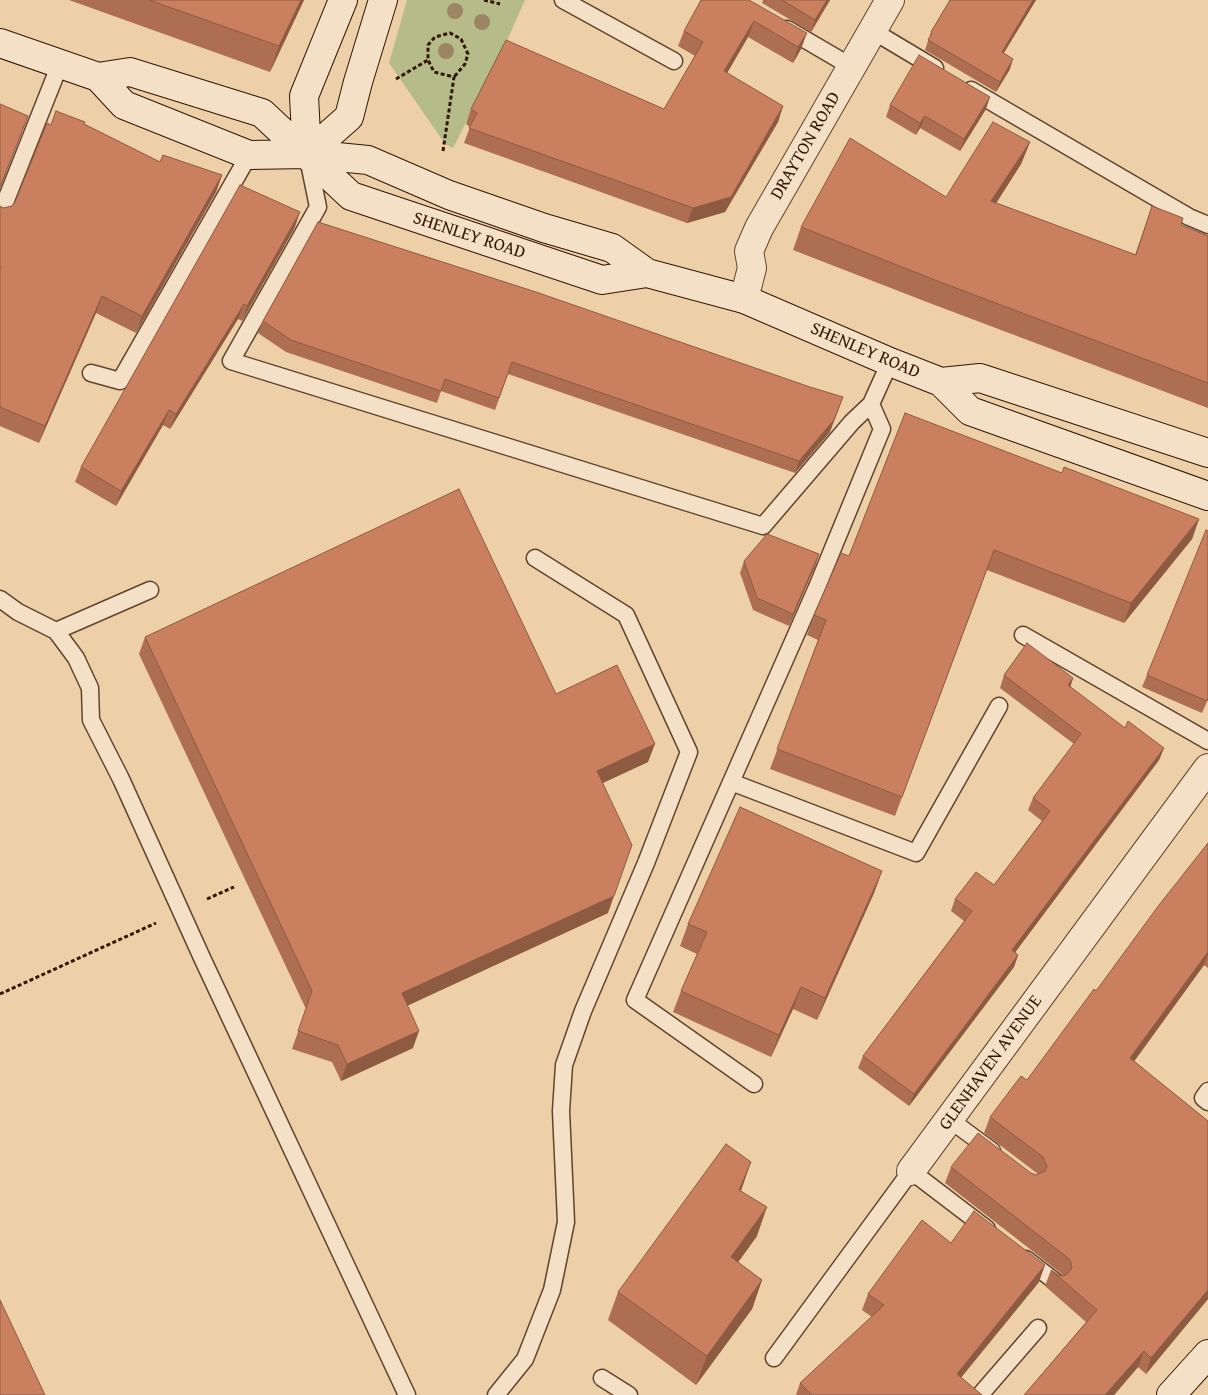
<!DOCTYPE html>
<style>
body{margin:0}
canvas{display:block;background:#edd0a7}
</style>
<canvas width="1208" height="1395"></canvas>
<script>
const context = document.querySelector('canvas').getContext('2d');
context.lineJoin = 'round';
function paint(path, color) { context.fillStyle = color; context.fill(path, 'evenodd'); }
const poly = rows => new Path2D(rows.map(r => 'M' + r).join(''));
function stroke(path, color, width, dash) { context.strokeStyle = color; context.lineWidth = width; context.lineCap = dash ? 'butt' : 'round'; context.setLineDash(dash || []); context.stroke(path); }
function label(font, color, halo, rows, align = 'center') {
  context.font = font + ' "Gentium Book Plus",serif'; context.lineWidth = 4.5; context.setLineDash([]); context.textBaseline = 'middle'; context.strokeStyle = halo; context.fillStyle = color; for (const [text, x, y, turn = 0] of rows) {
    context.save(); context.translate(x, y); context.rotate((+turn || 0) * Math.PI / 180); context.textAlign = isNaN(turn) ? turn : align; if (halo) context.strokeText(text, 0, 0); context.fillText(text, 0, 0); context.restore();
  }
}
paint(poly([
 [407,0,525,0,500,56,453,148,445,144,389,63]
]), '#b5bc89');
const lane = poly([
 [563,0,674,61],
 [787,29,852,67],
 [873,31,935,68],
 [971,90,1189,217,1208,225],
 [308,158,318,207,231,361,763,526,852,422,871,404,890,362],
 [0,215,60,64],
 [91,373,120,381,249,155],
 [0,599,18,612,56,631,76,658,90,688,91,720,121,779,203,960,407,1395],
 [56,631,150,590],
 [1023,635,1208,741],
 [731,782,916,853,999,706],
 [754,1084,635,1000,817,587,882,429,871,404],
 [1208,1091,1203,1098,1208,1102],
 [949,1119,992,1151],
 [1026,1259,1056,1282],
 [774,1358,911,1171,987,1229],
 [602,1378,629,1395],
 [496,1395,525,1359,552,1290,566,1222,561,1111,564,1065,583,1011,646,863,689,752,626,615,535,558],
 [980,1395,1038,1328]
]);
const street = poly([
 [744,299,752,268,749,251,759,228,890,0],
 [911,1171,1208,768]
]);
const secondary = poly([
 [0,43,98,77,124,105,249,155,307,154,368,160,449,195,544,228,612,248,647,273,744,299,890,362,941,382,970,411,1208,496],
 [98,77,130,72,262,113,351,196,602,280,647,273],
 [307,154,349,117,358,82,383,0],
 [307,154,304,96,343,0],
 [941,382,980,378,1208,453],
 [1171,1395,1208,1354]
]);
stroke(lane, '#62442e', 19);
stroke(street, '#62442e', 30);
stroke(secondary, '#331506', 30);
stroke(poly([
 [484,0,500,4],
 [396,79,428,60],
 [443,151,454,77,434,72,428,60,428,45,435,37,450,33,461,39,468,54,465,64,454,77],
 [207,899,234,887],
 [0,994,156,923]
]), '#331506', 3, [4, 2.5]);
stroke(lane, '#f3e0c6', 16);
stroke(street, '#f3e0c6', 28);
stroke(secondary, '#f3e0c6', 28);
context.fillStyle = '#9c8564';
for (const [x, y] of [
 [455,11],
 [482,22],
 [446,51]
]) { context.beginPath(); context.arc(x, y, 8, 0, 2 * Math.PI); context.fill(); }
paint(poly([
 [69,0,304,0,270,72],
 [749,0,801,49,793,63,748,37,727,73,783,106,778,122,725,212,687,223,464,143,470,127,466,124,471,109,664,109,695,56,678,46,684,31],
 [763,0,830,0,811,32,762,3],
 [950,0,1036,0,1004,53,1010,69,996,92,925,50,931,32],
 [890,105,986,109,960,151,920,128,916,135,886,117],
 [84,124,160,162,222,175,216,192,136,333,96,313,39,443,0,426,0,206,3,208,12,206,15,202,51,125],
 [1030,142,1021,164,996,203,1135,255,1152,206,1181,225,1208,236,1208,408,932,304,793,250,801,227,946,197],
 [318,222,830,432,795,473,508,374,495,410,441,391,437,403,286,352,258,333,263,321],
 [295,227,242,321,238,319,170,429,163,425,116,506,75,482,81,467],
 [1062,473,1199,519,1192,539,1124,623,987,570,895,816,770,769,818,640,807,635,814,615,849,556],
 [819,554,815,566,789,626,753,610,740,573,744,561],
 [145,637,556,694,648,762,602,783,608,913,408,1005,413,1048,341,1081,332,1062,292,1049,306,1009,139,654],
 [1004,675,1073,678,1070,687,1125,728,1164,748,1159,760,1015,952,1018,955,1014,967,909,1106,858,1068,863,1056,964,921,951,911,955,899,994,885,1042,821,1028,810,1033,798,1074,744,1000,688],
 [1147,675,1208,699,1202,713,1142,687],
 [1208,843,1208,968,1204,965,1134,1061,1208,1121,1208,1299,1146,1374,1138,1367,1114,1395,1024,1395,1086,1322,1045,1286,1051,1270,1060,1276,1063,1275,1062,1274,945,1183,951,1167,1031,1173,1036,1175,1038,1174,984,1133,990,1117,1027,1080,1096,991],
 [882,871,874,893,817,1020,793,1009,771,1057,673,1012,681,991,697,954,680,946,688,924],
 [741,1191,757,1236,738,1262,762,1280,752,1309,696,1385,608,1320,618,1292],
 [951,1243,1039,1282,961,1377,982,1395,796,1395,800,1383,872,1317,862,1310,868,1294]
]), '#ae6e51');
paint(poly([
 [301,0,304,0,270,72,279,46],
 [827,0,830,0,811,32,815,20],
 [1033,0,1036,0,998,62,1002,52],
 [754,21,748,37,719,87,724,71],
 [807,33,801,49,793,63,798,47],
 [1013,59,1010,69,996,92,1000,82],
 [990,97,986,109,960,151,964,139],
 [783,106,778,122,725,212,687,223,693,208],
 [28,116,22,132,0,188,0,187],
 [925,116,920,128,916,135,920,123],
 [1030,142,1021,164,983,224,991,201],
 [222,175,216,192,136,333,142,316],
 [300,212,295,227,242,321,247,306],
 [102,296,96,313,39,443,45,426],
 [244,304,238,319,170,429,176,414],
 [843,397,830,432,795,473,799,461],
 [169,410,163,425,116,506,121,491],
 [1199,519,1192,539,1124,623,1131,603],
 [819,554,815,566,789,626,793,614],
 [1073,678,1069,691,1068,685],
 [655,744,648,762,590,789,597,771],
 [1164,748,1159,760,1008,962,1012,950],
 [882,871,874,893,817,1020,825,998],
 [614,896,608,913,396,1011,402,993],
 [1208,952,1208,954,1204,965,1125,1074,1130,1058],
 [1018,955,1014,967,909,1106,914,1094],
 [801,987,793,1009,771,1057,779,1035],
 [419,1031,413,1048,341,1081,347,1064],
 [751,1162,741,1191,739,1190],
 [767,1207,757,1236,721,1286,731,1257],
 [1045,1265,1039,1282,951,1390,957,1374],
 [762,1280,752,1309,696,1385,707,1356],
 [1208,1290,1208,1299,1146,1374,1151,1358],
 [1144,1351,1138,1367,1114,1395,1105,1395]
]), '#8d5a42');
const building = poly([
 [149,0,301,0,279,46,149,0],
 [701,0,749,0,807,33,798,47,754,21,724,71,783,106,731,197,693,208,469,128,477,113,471,109,506,40,664,109,703,42,684,31,701,0],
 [782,0,827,0,815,20,782,0],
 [950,0,1033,0,1002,52,1013,59,1000,82,928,40,932,33,931,32,950,0],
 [919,55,990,97,964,139,925,116,920,123,890,105,919,55],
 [0,104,28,116,0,187,0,104],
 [56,111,85,122,84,124,160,162,163,155,222,175,142,316,102,296,45,426,0,407,0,269,1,267,0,267,0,206,3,208,12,206,15,202,47,123,51,125,56,111],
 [993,122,1030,142,991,201,1136,255,1152,206,1183,218,1181,225,1208,236,1208,383,940,282,801,227,850,138,946,197,993,122],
 [240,185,300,212,247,306,244,304,176,414,169,410,121,491,81,467,240,185],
 [318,222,536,292,810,387,843,397,834,420,799,461,512,362,499,398,445,379,441,391,291,340,263,321,318,222],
 [905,413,1062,473,1064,467,1199,519,1131,603,994,550,902,797,777,749,826,620,814,615,841,553,849,556,905,413],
 [459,489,556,694,617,665,655,744,597,771,632,845,614,896,402,993,419,1031,347,1064,338,1045,298,1031,312,991,145,637,459,489],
 [1206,530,1208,531,1208,698,1207,701,1147,675,1206,530],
 [767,534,819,554,793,614,757,598,744,561,767,534],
 [1027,643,1073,678,1068,685,1125,728,1128,721,1164,748,1012,950,1018,955,914,1094,863,1056,972,911,955,899,976,872,994,885,1050,811,1033,798,1081,734,1004,675,1027,643],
 [740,807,882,871,825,998,801,987,779,1035,681,991,707,932,688,924,740,807],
 [1208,843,1208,952,1130,1058,1208,1121,1208,1290,1151,1358,1144,1351,1105,1395,1024,1395,1097,1310,1051,1270,1060,1276,1066,1275,1072,1268,1071,1262,1068,1258,951,1167,978,1133,1031,1173,1036,1175,1045,1171,1047,1166,1043,1157,990,1117,1021,1076,1027,1080,1094,989,1096,991,1159,905,1208,843],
 [726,1144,751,1162,739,1190,767,1207,731,1257,762,1280,707,1356,618,1292,726,1144],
 [974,1211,1045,1265,957,1374,982,1395,812,1395,800,1383,884,1305,868,1294,922,1220,951,1243,974,1211],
 [0,1300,45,1395,0,1395,0,1300]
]);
paint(building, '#ca805e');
stroke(building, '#8d5a42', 1);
label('18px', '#331506', '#f3e0c6', [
 ["DRAYTON ROAD",806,146,-60],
 ["SHENLEY ROAD",469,236,18],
 ["SHENLEY ROAD",865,351,23],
 ["GLENHAVEN AVENUE",991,1063,-54]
]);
</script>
